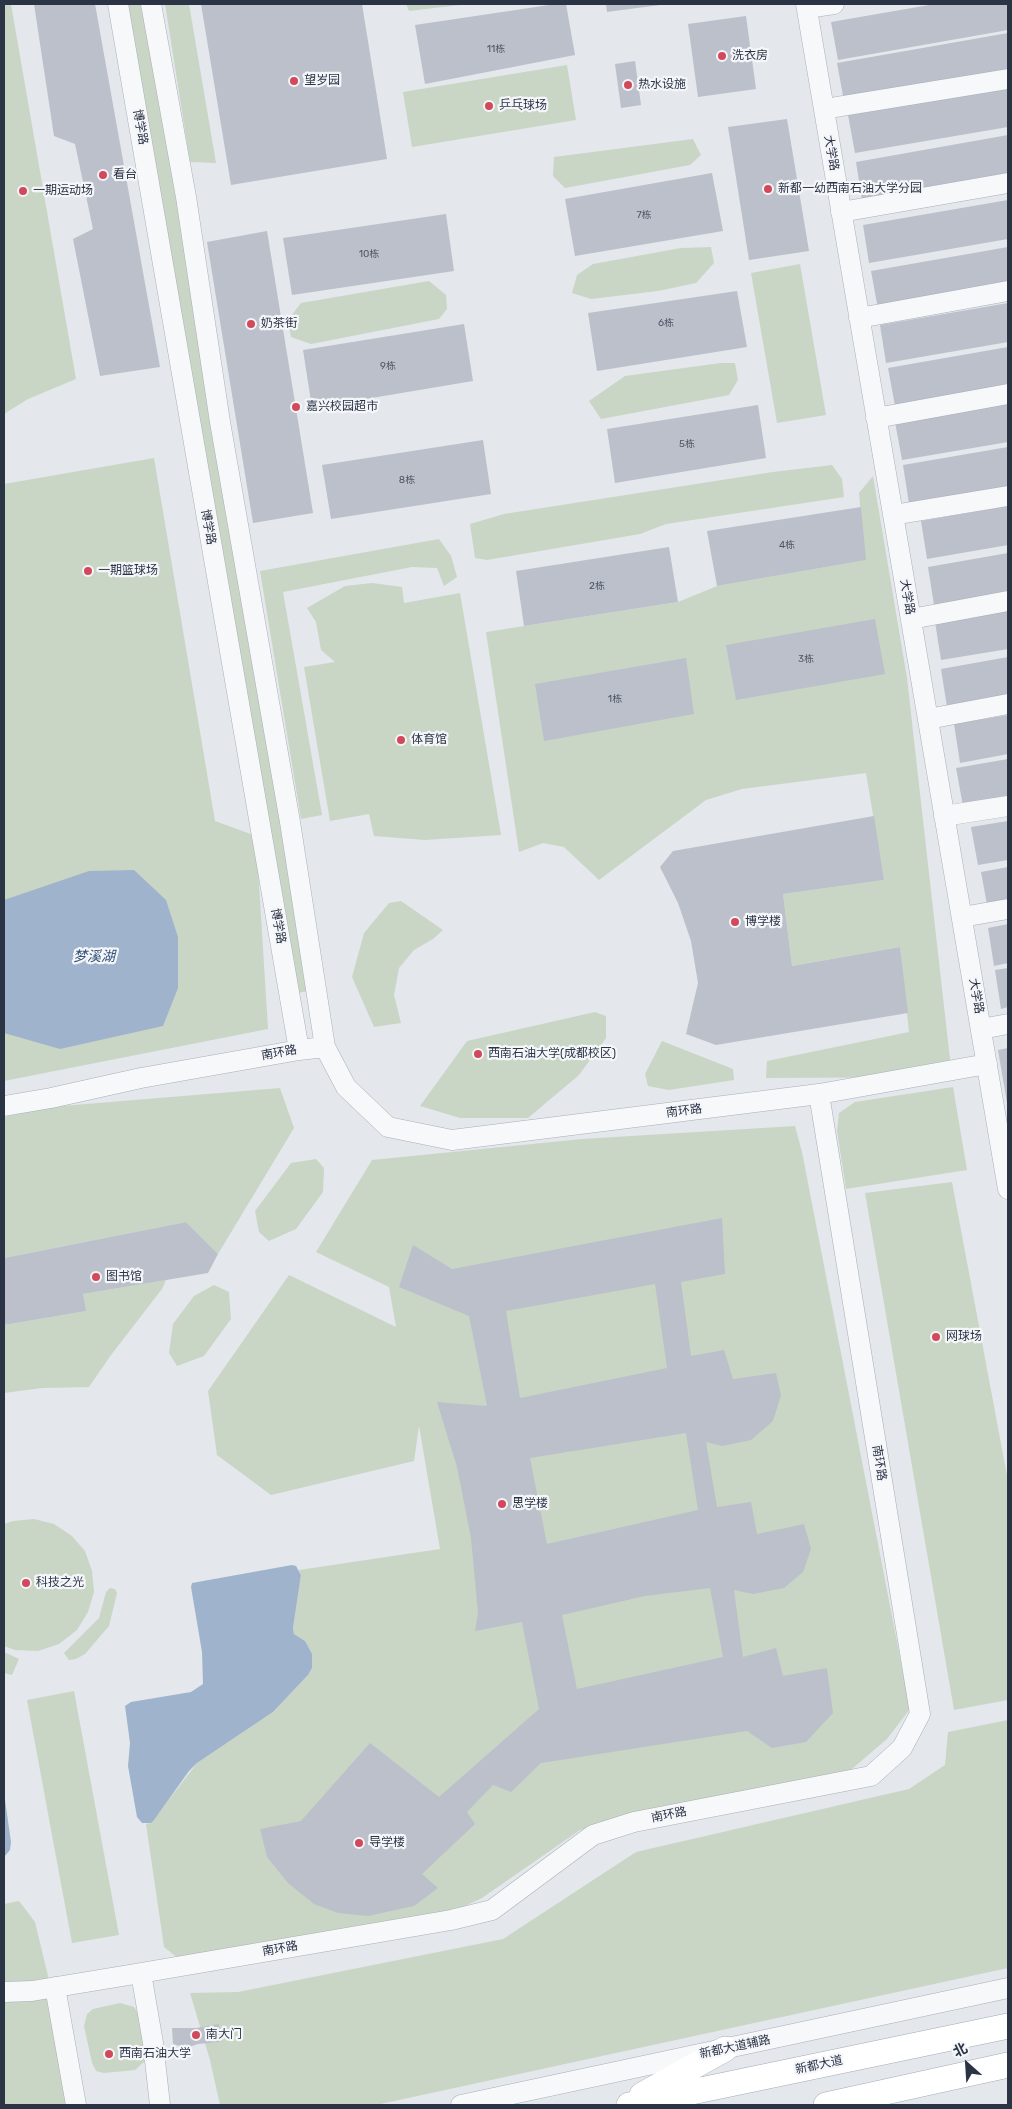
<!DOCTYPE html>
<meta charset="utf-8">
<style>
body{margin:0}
#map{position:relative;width:1012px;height:2109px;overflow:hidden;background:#e4e7ec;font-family:Rubik,"Noto Sans SC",sans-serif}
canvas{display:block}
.frame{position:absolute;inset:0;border:5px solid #2b3445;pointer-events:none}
.north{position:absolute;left:942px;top:2039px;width:50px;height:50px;-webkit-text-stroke:4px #f4f6f9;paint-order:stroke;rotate:334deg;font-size:14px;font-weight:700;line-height:20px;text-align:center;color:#2b3445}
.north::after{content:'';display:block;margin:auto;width:18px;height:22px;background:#2b3445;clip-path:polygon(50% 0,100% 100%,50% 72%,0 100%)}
</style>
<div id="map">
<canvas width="1012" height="2109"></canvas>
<div class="frame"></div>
<div class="north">北</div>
</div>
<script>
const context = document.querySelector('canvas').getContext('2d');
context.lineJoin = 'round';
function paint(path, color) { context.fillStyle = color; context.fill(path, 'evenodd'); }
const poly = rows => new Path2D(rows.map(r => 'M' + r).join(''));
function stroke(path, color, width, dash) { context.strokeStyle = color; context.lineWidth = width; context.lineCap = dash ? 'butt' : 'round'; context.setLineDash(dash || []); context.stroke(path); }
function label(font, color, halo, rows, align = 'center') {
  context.font = font + ' Rubik,"Noto Sans SC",sans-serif'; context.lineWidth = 4.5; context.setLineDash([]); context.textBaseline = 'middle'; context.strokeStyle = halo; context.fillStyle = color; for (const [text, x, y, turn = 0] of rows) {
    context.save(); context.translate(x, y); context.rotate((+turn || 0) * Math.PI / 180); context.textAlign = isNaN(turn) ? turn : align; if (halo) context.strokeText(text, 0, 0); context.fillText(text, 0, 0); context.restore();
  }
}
paint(poly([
 [4,4,11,4,76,379,28,399,4,414],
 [119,4,147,4,315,990,291,994],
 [165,4,189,4,216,163,190,162],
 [406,4,469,4,409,11],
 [567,65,576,120,412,147,403,92],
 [693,139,701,155,690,165,565,188,553,176,554,157],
 [711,247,714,263,696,283,658,291,591,299,572,293,577,275,593,264,681,248],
 [800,264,826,415,777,423,751,273],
 [429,281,446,295,447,309,439,319,311,344,291,337,288,320,301,303],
 [721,363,735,363,738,380,729,395,601,419,589,401,625,376],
 [154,458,215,821,256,836,268,1029,4,1081,4,484],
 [832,465,842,479,844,497,666,524,640,534,487,560,475,558,470,524,504,514,773,472],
 [873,476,907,678,952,1077,766,1078,767,1061,909,1032,900,947,792,966,783,894,884,880,866,773,742,789,706,800,599,880,564,847,543,843,519,852,486,632,678,602,717,586,865,560,859,493],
 [439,539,451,556,457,577,444,586,437,568,412,567,283,592,322,815,301,819,260,571],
 [372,583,402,587,404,603,460,593,501,835,425,840,374,836,369,814,330,821,304,667,335,662,321,650,316,622,307,608,345,586],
 [401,901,443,930,433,939,414,950,399,968,394,995,401,1023,374,1027,352,977,364,933,389,903],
 [595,1012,606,1016,606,1038,579,1075,528,1118,460,1118,420,1106,467,1041],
 [662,1041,733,1069,734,1080,669,1090,648,1086,645,1074],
 [953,1087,967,1170,846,1189,837,1131,839,1113,855,1102],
 [280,1088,294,1128,218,1254,186,1222,4,1258,4,1117,50,1107],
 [795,1126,802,1152,910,1709,887,1739,846,1774,580,1830,482,1898,448,1914,184,1963,164,1947,146,1824,151,1823,197,1763,273,1712,308,1675,312,1668,305,1641,294,1634,293,1628,301,1575,299,1570,440,1549,419,1426,414,1461,271,1495,217,1455,208,1391,289,1275,396,1327,389,1287,316,1252,372,1160,582,1139],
 [316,1159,324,1168,323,1192,296,1229,269,1241,259,1232,255,1211,291,1163],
 [952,1182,1008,1481,1008,1700,954,1710,865,1193],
 [166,1280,162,1289,111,1355,89,1387,42,1388,4,1393,4,1325,85,1311,83,1294],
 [214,1285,229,1292,231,1319,204,1356,177,1366,169,1353,173,1324,194,1296],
 [34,1519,54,1524,72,1536,85,1551,92,1571,94,1592,88,1612,77,1630,59,1644,38,1651,15,1650,4,1646,4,1524,13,1521],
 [110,1588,115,1589,117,1593,109,1626,85,1654,76,1659,69,1660,64,1653,99,1618,106,1592],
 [4,1652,19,1659,12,1675,4,1673],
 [74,1691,119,1935,72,1943,27,1700],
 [1008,1720,1008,1968,376,2105,220,2105,210,2060,190,1993,238,1992,503,1939,636,1852,909,1789,945,1765,948,1732],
 [19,1901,35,1922,59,2022,73,2105,4,2105,4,1904],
 [120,2003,134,2007,138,2013,146,2055,144,2062,135,2070,104,2073,96,2071,92,2063,84,2026,87,2014,93,2009]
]), '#c9d6c5');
paint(poly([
 [134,870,166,900,178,937,178,988,163,1026,60,1049,4,1033,4,900,89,871],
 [292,1565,296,1566,301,1575,293,1628,294,1634,305,1641,312,1654,312,1668,308,1675,273,1712,197,1763,189,1771,154,1820,151,1823,142,1823,137,1817,128,1766,130,1743,125,1706,131,1702,191,1692,203,1684,202,1652,191,1587,192,1583],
 [4,1793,11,1842,10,1850,4,1857]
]), '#9fb4cc');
paint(poly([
 [34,4,95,4,160,367,100,376,73,239,93,229,75,144,54,136],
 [201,4,362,4,387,159,231,185],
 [556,4,566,4,575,55,425,84,415,25],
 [606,4,660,4,660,5,607,12],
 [935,4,1008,4,1008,30,838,60,831,22],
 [746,16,756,89,698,97,688,24],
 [1008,33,1008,72,844,101,837,63],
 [635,61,641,105,621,108,615,64],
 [1008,87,1008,127,855,153,848,115],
 [787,119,809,251,749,260,728,127],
 [1008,135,1008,175,862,200,856,162],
 [712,173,723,231,575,256,565,199],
 [1008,200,1008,239,869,263,863,225],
 [446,214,454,271,292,295,283,238],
 [267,231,313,513,253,523,207,242],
 [1008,247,1008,286,878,309,871,271],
 [737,291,747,347,597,371,588,313],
 [1008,303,1008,342,886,363,880,325],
 [464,324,473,381,312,408,303,350],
 [1008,347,1008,386,895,406,888,368],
 [1008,402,1008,442,902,460,895,422],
 [758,405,766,458,615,483,607,429],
 [483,440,491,494,331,519,322,465],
 [1008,447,1008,486,909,504,903,465],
 [1008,506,1008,545,927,559,921,521],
 [861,507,866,560,717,586,707,531],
 [669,547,678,602,524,626,516,571],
 [1008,553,1008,592,934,605,928,567],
 [1008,610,1008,649,941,660,935,622],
 [875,619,885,674,736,700,726,645],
 [1008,657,1008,696,947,707,941,669],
 [686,658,694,714,544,741,535,684],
 [1008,715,1008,754,960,763,954,724],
 [1008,759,1008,798,963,806,956,768],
 [874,816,884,880,783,894,792,966,900,947,908,1013,716,1045,686,1034,698,983,691,941,678,903,660,867,673,851],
 [1008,821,1008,860,978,865,971,827],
 [1008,867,1008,907,988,910,981,872],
 [1008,924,1008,963,994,966,988,928],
 [1008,968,1008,1007,1001,1009,995,970],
 [1008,1048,1008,1103,1007,1103,998,1050],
 [722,1218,725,1274,681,1282,691,1356,724,1350,733,1379,776,1373,781,1395,773,1421,751,1440,722,1446,706,1442,717,1507,751,1502,757,1534,804,1524,811,1549,803,1572,784,1588,753,1594,734,1590,743,1657,776,1648,783,1676,827,1668,833,1713,806,1742,772,1748,747,1731,541,1763,511,1792,493,1785,467,1812,475,1824,422,1874,438,1888,414,1906,368,1916,338,1913,314,1904,288,1883,267,1857,260,1829,301,1821,370,1743,439,1797,539,1709,522,1622,475,1631,478,1613,471,1538,457,1467,437,1402,487,1406,469,1316,399,1287,413,1245,452,1269],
 [655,1284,667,1368,520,1398,506,1311],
 [686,1433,698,1510,547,1544,530,1458],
 [710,1588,723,1657,577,1689,562,1615,645,1596],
 [186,1222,218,1254,208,1273,83,1294,86,1311,4,1325,4,1258],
 [219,2024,220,2042,198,2044,186,2048,173,2044,172,2028,196,2028]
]), '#bbc0ca');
const minor = poly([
 [118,4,299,1050],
 [151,4,186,197,220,422,290,822,325,1047],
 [806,4,1008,1189],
 [807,8,834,4],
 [824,109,1008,79],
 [841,212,1008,183],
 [859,318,1008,291],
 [876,418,1008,394],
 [893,515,1008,496],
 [911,619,1008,601],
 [928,719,1008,704],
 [944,816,1008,806],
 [962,917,1008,909],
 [981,1029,1008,1024],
 [819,1094,987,1064],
 [4,1106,51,1098,141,1078,299,1050,325,1047,346,1087,388,1127,452,1140,819,1094,920,1714,902,1748,871,1776,634,1822,593,1835,492,1910,451,1920,129,1975,32,1991,4,1992],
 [141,1973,153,2043,160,2105],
 [55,1987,76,2105],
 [461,2105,1008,1988]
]);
const major = poly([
 [642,2095,725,2049],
 [629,2105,1008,2026],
 [826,2105,1008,2065]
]);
stroke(minor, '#a9aeb7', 21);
stroke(major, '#a3abb8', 26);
stroke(minor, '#f7f8fa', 20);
stroke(major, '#fff', 25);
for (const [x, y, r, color] of [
 [722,56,5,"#d1495b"],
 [294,81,5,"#d1495b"],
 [628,85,5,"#d1495b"],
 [489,106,5,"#d1495b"],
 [103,175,5,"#d1495b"],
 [768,189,5,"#d1495b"],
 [23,191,5,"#d1495b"],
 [251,324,5,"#d1495b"],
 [296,407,5,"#d1495b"],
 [88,571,5,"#d1495b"],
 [401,740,5,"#d1495b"],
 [735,922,5,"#d1495b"],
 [478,1054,5,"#d1495b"],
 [96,1277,5,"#d1495b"],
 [936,1337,5,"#d1495b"],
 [502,1504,5,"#d1495b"],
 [26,1583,5,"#d1495b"],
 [359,1843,5,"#d1495b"],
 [196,2035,5,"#d1495b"],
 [109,2054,5,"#d1495b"]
]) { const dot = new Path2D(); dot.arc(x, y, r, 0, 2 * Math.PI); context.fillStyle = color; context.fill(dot); stroke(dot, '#f4f6f9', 2); }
label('10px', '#4f5766', null, [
 ["11栋",496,49],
 ["7栋",644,215],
 ["10栋",369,254],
 ["6栋",666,323],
 ["9栋",388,366],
 ["5栋",687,444],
 ["8栋",407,480],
 ["4栋",787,545],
 ["2栋",597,586],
 ["3栋",806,659],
 ["1栋",615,699]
]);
label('12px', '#2b3445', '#f4f6f9', [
 ["洗衣房",732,56],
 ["望岁园",304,81],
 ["热水设施",638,85],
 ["乒乓球场",499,106],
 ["看台",113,175],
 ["新都一幼西南石油大学分园",778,189],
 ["一期运动场",33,191],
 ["奶茶街",261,324],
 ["嘉兴校园超市",306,407],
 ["一期篮球场",98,571],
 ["体育馆",411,740],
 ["博学楼",745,922],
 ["西南石油大学(成都校区)",488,1054],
 ["图书馆",106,1277],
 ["网球场",946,1337],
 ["思学楼",512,1504],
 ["科技之光",36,1583],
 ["导学楼",369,1843],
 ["南大门",206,2035],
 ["西南石油大学",119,2054]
], 'left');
label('12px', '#2b3445', '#f4f6f9', [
 ["博学路",140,127,80],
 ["大学路",831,153,80],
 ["博学路",208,527,80],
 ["大学路",907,597,80],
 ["博学路",278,926,80],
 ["大学路",976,996,80],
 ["南环路",279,1053,-10],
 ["南环路",684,1111,-7],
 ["南环路",879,1463,81],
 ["南环路",669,1815,-11],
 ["南环路",280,1949,-10],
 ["新都大道辅路",735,2047,-12],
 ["新都大道",819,2065,-12]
]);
label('italic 14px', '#34527a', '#f4f6f9', [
 ["梦溪湖",94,957]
]);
</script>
